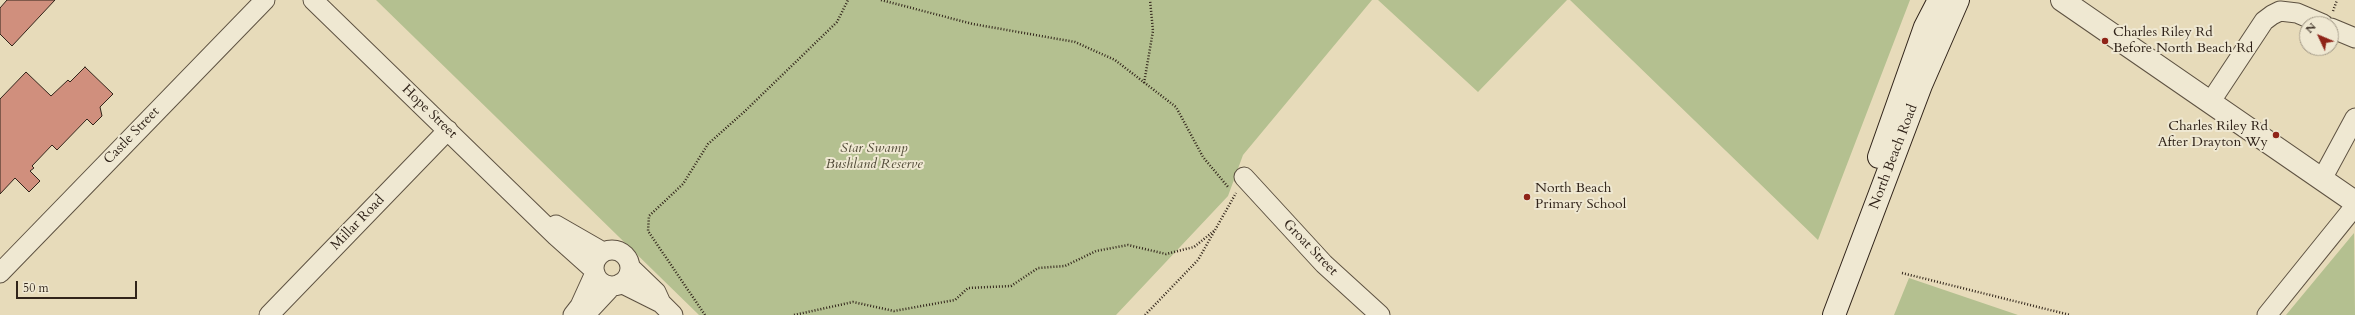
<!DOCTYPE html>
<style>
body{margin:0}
#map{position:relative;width:2355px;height:315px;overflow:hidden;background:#e7dbba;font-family:Cardo,serif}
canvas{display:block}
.north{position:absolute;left:2299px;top:16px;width:40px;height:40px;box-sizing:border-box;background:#efe8d2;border:1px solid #a39a88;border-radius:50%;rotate:314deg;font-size:11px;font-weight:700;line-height:16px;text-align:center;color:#31241a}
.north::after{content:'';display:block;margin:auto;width:14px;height:18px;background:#8f2418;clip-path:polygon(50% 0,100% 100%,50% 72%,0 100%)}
.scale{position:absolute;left:16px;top:281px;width:121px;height:18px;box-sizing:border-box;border:2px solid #31241a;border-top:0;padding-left:5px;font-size:12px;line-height:14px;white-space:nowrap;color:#31241a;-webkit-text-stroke:3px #efe8d2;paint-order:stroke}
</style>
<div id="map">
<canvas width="2355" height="315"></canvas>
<div class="north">N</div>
<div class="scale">50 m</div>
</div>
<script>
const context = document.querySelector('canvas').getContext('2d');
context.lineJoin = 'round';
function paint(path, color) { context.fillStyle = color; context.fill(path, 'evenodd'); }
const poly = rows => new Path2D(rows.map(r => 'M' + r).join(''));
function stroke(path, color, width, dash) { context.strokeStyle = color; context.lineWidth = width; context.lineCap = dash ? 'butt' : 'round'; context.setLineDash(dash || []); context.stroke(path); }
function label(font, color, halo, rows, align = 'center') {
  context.font = font + ' Cardo,serif'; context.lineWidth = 4; context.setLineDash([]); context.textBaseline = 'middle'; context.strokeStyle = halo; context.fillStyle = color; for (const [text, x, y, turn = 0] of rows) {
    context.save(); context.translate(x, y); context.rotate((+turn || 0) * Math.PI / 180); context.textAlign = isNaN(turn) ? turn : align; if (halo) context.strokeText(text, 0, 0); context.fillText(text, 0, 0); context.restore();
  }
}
paint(poly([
 [376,0,1372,0,1243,155,1228,196,1116,315,699,315],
 [1378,0,1567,0,1478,92],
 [1570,0,1910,0,1818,240],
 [2354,233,2355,315,2286,315],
 [1909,278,2018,315,1894,315]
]), '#b4c090');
const building = poly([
 [7,0,55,0,12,46,0,34,0,8,7,0],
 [85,67,113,94,100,107,102,116,93,125,87,119,57,150,52,145,32,166,34,168,30,171,40,181,29,192,15,178,0,194,0,99,26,72,51,96,68,80,70,82,85,67]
]);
paint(building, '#d08f7d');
stroke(building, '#31241a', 1);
const minor = poly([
 [313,0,556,236,594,270],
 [2331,28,2355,38],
 [2211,101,2264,21,2272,15,2280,11,2297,13,2323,24],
 [1244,177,1324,264,1380,315],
 [2322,179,2355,118],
 [556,225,603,252],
 '594 268a18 18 0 1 1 36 0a18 18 0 1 1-36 0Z',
 [630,267,656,292,661,303],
 [0,273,265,0],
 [621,283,661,303,673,315],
 [269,315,448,130],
 [573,315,580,306,595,273],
 [585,315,612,286],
 [2267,315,2355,206]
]);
const tertiary = poly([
 [2062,0,2355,202]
]);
const secondary = poly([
 [1879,157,1925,27,1939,0],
 [1834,315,1921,85,1958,0]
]);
stroke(minor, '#5e5242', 21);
stroke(tertiary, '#5e5242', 24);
stroke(secondary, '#31241a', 24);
stroke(poly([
 [881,0,973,24,1075,42,1115,60,1176,107,1203,157,1228,187],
 [2333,11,2337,0],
 [1144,83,1153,31,1150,0],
 [1902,273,2070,315],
 [705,315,648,231,649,216,683,184,708,144,744,112,837,22,848,0],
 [794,315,853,302,894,311,955,300,968,288,1011,286,1038,268,1065,266,1096,251,1128,245,1166,254,1194,247,1214,231],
 [1145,315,1198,260,1236,193]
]), '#31241a', 2.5, [1, 2]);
stroke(minor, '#efe8d2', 19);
stroke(tertiary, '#efe8d2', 22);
stroke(secondary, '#efe8d2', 22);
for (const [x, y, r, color] of [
 [2105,41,4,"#8f2418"],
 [2276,135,4,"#8f2418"],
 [1527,197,4,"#8f2418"]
]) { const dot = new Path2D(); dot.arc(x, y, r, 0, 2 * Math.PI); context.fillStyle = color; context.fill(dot); stroke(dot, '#efe8d2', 1.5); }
label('14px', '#31241a', '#efe8d2', [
 ["Charles Riley Rd",2113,33],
 ["Before North Beach Rd",2113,49],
 ["Charles Riley Rd",2268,127,"right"],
 ["After Drayton Wy",2268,143,"right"],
 ["North Beach",1535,189],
 ["Primary School",1535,205]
], 'left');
label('14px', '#31241a', '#efe8d2', [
 ["Hope Street",429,112,44],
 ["Castle Street",132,136,-46],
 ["North Beach Road",1894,157,-69],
 ["Millar Road",358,223,-46],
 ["Groat Street",1310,248,46]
]);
label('italic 14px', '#524b38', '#efe8d2', [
 ["Star Swamp",874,149],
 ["Bushland Reserve",874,165]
]);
</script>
